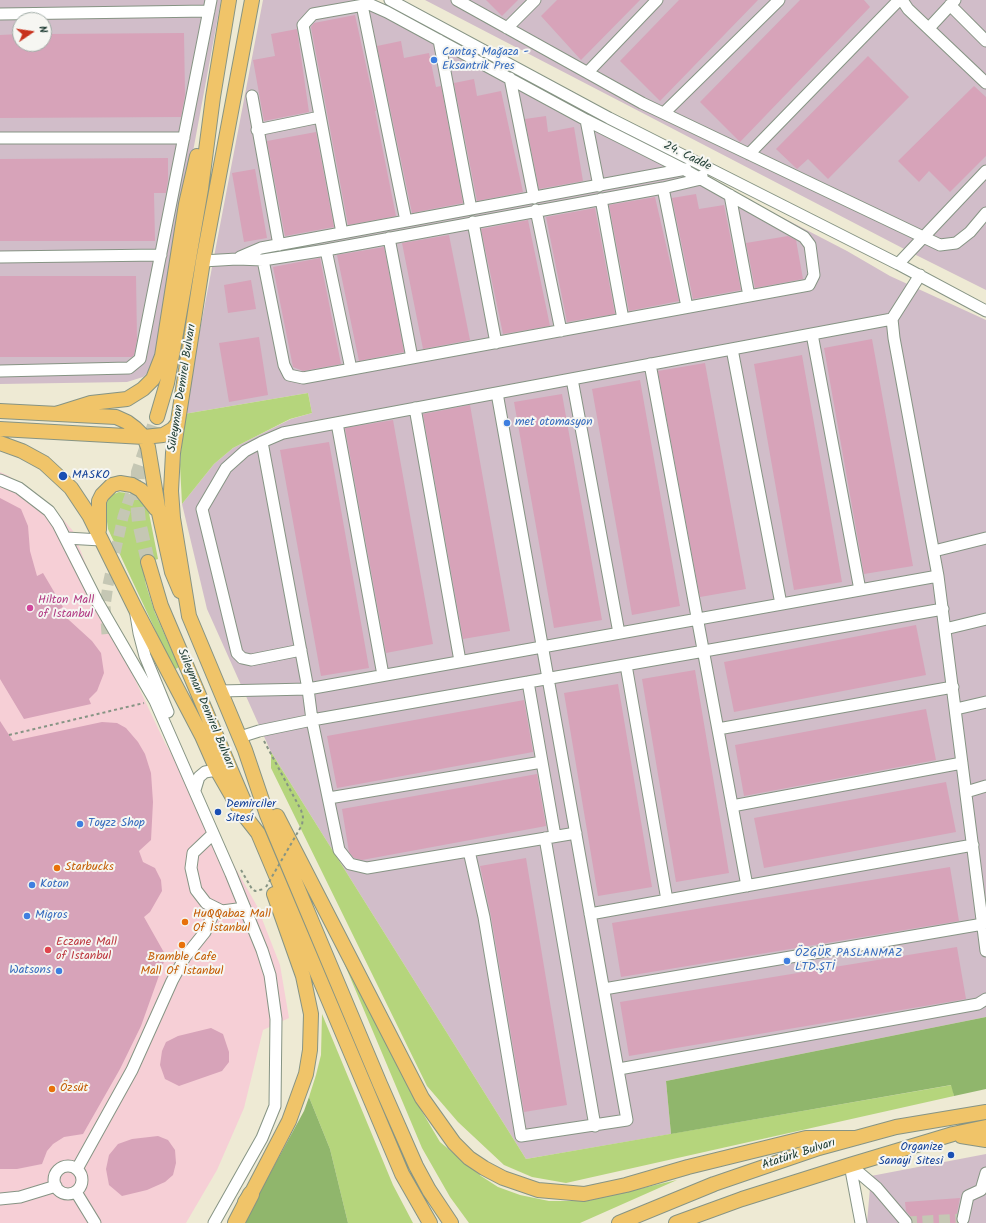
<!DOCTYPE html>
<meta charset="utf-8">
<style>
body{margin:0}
#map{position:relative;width:986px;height:1223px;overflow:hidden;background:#eeead4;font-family:Kalam,sans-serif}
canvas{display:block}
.north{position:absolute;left:12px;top:12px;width:40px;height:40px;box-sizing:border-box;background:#f6f6f2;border:1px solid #a0aca6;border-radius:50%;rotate:77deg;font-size:11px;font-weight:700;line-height:16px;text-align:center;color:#1f3d34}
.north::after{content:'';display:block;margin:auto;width:14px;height:18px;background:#c8321e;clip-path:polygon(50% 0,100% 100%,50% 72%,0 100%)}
</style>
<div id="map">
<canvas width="986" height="1223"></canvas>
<div class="north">N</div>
</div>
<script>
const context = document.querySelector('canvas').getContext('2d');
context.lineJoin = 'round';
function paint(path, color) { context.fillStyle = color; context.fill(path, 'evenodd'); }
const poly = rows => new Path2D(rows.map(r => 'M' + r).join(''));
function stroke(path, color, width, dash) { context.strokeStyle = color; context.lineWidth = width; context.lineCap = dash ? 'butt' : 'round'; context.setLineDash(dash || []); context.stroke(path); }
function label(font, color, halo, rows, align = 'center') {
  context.font = font + ' Kalam,sans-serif'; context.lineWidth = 4; context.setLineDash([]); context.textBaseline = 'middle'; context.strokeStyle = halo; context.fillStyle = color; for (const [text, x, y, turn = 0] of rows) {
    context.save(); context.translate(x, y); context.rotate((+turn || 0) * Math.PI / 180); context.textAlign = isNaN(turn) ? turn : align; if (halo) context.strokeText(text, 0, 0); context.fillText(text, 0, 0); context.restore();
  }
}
paint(poly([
 [0,472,9,476,62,518,73,531,100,601,138,686,165,743,257,906,280,965,289,1018,263,1030,244,1108,217,1170,186,1223,0,1223]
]), '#f6cfd6');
paint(poly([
 [0,0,221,0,153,368,143,377,127,382,0,384],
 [20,20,44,20,44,44,20,44],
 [263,0,363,0,847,251,890,276,986,320,986,1017,666,1081,671,1134,526,1159,271,752,207,609,182,504,214,464,233,448,291,419,312,413,308,393,184,414],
 [425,0,986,0,986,290,910,252],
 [986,1154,986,1223,867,1223,871,1176]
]), '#d1bdc9');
paint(poly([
 [308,393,312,413,290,419,233,448,214,464,182,504,180,465,184,414],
 [119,492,127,493,139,498,146,505,149,513,158,559,142,564,146,585,155,613,179,667,174,670,108,529,105,507,109,498,114,494],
 [271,752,526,1159,952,1085,954,1096,566,1183,532,1177,504,1165,458,1122,427,1086,271,768],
 [342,958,411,1093,440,1142,481,1176,498,1187,520,1195,549,1201,587,1201,677,1180,580,1223,469,1223,450,1197,422,1148],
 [322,1014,393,1185,413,1223,348,1223,330,1149,309,1097,316,1075,321,1055]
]), '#b5d57c');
paint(poly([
 [986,1017,986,1089,954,1096,951,1085,671,1134,666,1081],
 [309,1097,330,1149,348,1223,243,1223,304,1111]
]), '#90b66c');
paint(poly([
 [486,0,518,0,502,16],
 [557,0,640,0,581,60,541,16],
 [679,0,758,0,660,101,620,61],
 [800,0,864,0,870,7,740,142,700,102],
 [355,15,376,111,375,111,396,216,348,225,311,27,314,23],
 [297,29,309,112,264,121,253,60,275,56,271,34],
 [184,33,185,95,181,117,0,118,0,35,20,34,20,44,44,44,44,34],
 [401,41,404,58,429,53,436,87,441,86,463,203,412,213,377,46],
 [868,56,909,97,828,179,808,159,797,169,796,168,776,149],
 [474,79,477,96,501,91,523,192,477,201,454,83],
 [974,86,986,97,986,156,950,192,929,171,919,182,898,161],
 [546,116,548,132,574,127,583,181,539,189,525,119],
 [316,132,334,227,285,236,267,141],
 [168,158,168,180,166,193,154,193,155,241,0,241,0,159],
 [255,169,267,238,244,242,232,173],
 [696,194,699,209,724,205,741,290,693,299,672,198],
 [655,197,679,301,629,311,609,205],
 [595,208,615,314,567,322,546,217],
 [528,220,550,326,503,334,481,229],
 [449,235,470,340,423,349,402,243],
 [788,236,796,240,803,279,755,288,746,243],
 [384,247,404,352,359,361,337,255],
 [320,258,341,364,303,371,293,367,273,267],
 [0,276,136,276,137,340,134,355,132,357,0,357],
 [251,280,256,309,228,313,224,285],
 [259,337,268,395,229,402,219,343],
 [872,339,913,566,864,574,824,348],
 [802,355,842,582,794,590,754,364],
 [705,363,746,589,700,597,658,371],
 [640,380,680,606,632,615,592,389],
 [562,394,602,620,554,628,514,402],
 [470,405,510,631,463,639,423,414],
 [393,420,433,644,386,653,345,428],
 [329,442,369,668,321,676,280,450],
 [0,498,21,509,28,526,30,551,37,576,43,573,63,607,58,610,92,641,101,653,104,673,97,691,89,699,91,704,24,719,0,679],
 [916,625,926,675,734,712,724,662],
 [695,670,729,873,676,882,642,679],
 [618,684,652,887,598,896,564,693],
 [524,700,533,752,337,788,327,736],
 [926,709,936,760,744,796,735,745],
 [0,721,13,741,102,722,117,723,126,728,138,742,145,754,151,773,153,802,151,840,139,851,143,862,155,868,161,880,162,891,150,912,144,917,166,956,141,1026,120,1069,83,1134,64,1137,53,1144,47,1151,42,1164,17,1169,0,1169],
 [537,774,546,826,362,860,354,858,349,852,342,809],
 [946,782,956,832,764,868,754,818],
 [526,858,567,1105,524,1112,491,916,480,866],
 [950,867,959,921,621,977,612,923],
 [957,947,966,999,629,1056,620,1002],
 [211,1028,223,1034,229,1052,229,1062,222,1071,179,1086,165,1079,160,1065,162,1051,166,1042,178,1036],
 [158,1136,168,1140,175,1150,176,1163,173,1175,165,1182,147,1190,122,1196,109,1185,106,1169,109,1155,118,1144,132,1139],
 [960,1198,956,1218,957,1223,913,1223,912,1218,906,1211,905,1202]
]), '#d7a3b9');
stroke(poly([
 [107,634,105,606,108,585,123,517,138,472],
 [906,1222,963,1219]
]), '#c5c7b4', 11, [11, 5.5]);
stroke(poly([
 [148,562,139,522,137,501,138,472,157,417]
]), '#c5c7b4', 14, [14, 7]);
const minor = poly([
 [390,0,609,118,898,264,986,311],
 [457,0,642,103,940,245,956,243,970,232,986,213],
 [902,0,908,9,986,83],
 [362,5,406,221],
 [950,5,986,41],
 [0,14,209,11],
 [507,28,535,0],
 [929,28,955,0],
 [439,40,471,209],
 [588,72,657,0],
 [510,78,534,198],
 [252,96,279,245],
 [664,113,779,0],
 [586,120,599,186],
 [257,130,320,117],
 [0,138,184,138],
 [749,154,899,0],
 [663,188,687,307],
 [730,195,749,296],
 [601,199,623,319],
 [536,210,561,331],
 [473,222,496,343],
 [389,238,412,358],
 [326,250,351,369],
 [0,257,161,255],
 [240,257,261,248,686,169],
 [263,260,284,365,289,375,303,378,809,285,814,275,810,245,804,237,685,170,586,120,387,12,369,4,313,14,303,25,342,233],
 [203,261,237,259,263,260,326,250,663,188,701,179,702,176],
 [898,264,986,171],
 [920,275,892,319,894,338,938,576,986,951],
 [812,334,860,590],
 [732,349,781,604],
 [650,364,747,886],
 [0,371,129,368,140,359,211,0],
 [572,379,619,633],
 [415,408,460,661],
 [337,423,383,675],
 [262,442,245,451,226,468,202,509,237,653,242,658,251,660,301,650],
 [0,480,19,488,49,511,58,524,97,601,155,701,231,874,262,950,270,975,276,1019,275,1106,262,1138,214,1223],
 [66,538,101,540],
 [934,551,986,538],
 [136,615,139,633,145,656,168,712],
 [945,629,986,619],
 [626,665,667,900],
 [528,682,555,836],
 [220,691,308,689,938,576],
 [956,709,986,702],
 [718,729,953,687],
 [240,737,259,731,312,720,943,609],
 [195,790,199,777,205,772,217,770],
 [966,792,986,786],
 [329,798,542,762],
 [732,806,962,763],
 [576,833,367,868,350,864,339,850,312,720,308,689,262,442,283,433,892,319],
 [213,834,193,853,191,868,196,890,206,903,222,911,245,908],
 [545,838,595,1126],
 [469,851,484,917,521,1136,627,1120,497,393],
 [590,914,973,845],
 [604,989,983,924],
 [619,1069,978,1004,986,999],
 [850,1165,877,1188,906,1222],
 [850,1165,861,1223],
 '54 1180a14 14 0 1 1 28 0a14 14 0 1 1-28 0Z',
 [77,1169,132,1070,172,981,185,957,205,932,216,908],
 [76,1192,95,1223],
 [0,1199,20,1197,56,1186],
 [963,1219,968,1196,981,1190,986,1173]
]);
const major = poly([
 [252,0,203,261,173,453,171,491,173,518,189,616,245,750,267,815,380,1084,416,1166,429,1190,451,1223],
 [0,411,116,417,127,422,135,428,144,437,148,447,159,513,172,572,180,591],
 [56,414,91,403,127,399,143,389,153,379,162,356,186,204,197,156],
 [157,417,167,383,175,339,201,189,213,97,229,0],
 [0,429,144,437,163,435,173,429,177,424],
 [0,443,22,451,44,463,71,488,89,515,136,610,202,736,217,770,240,810,258,833,402,1174,430,1223],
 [99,530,99,501,102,495,112,485,120,483,132,485,141,490,156,509],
 [148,562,161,606,246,806],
 [277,816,422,1098,454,1143,469,1158,484,1168,503,1178,538,1190,584,1194,626,1185,688,1167,806,1138,856,1138],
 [961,1136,986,1140],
 [245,1202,251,1194,289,1121,306,1074,310,1050,311,1014,303,976,274,894],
 [619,1223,714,1184,819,1148,896,1127,986,1112],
 [676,1223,742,1199,850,1165,953,1134,986,1127]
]);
const highway = poly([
 [236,1223,251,1194]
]);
stroke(minor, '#869484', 13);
stroke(major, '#869484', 16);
stroke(highway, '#869484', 18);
stroke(poly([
 [9,735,144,703],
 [264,741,301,810,303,817,302,825],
 [241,870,252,889,255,891,264,889]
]), '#869484', 2, [3, 3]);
stroke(minor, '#fff', 11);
stroke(major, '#f0c469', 14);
stroke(highway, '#f0c469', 16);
stroke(poly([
 [266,887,302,825]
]), '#869484', 2, [3, 3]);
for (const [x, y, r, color] of [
 [434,60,4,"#3f7fe0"],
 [507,423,4,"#3f7fe0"],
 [63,476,5,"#1a4fb4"],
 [30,608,4,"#d1479c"],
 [218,812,4,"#1a4fb4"],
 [80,824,4,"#3f7fe0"],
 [57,868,4,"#e8710a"],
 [32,885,4,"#3f7fe0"],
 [27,916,4,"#3f7fe0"],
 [185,922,4,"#e8710a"],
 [182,945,4,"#e8710a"],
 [48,950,4,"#e0444e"],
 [787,961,4,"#3f7fe0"],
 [59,971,4,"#3f7fe0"],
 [52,1089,4,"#e8710a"],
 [951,1155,4,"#1a4fb4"]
]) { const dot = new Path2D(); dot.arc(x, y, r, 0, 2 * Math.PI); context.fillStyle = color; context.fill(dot); stroke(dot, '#f6f6f2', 1.5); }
label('12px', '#366cbe', '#f6f6f2', [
 ["Cantaş Mağaza -",442,53],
 ["Eksantrik Pres",442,67],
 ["met otomasyon",515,423],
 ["Toyzz Shop",88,824],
 ["Koton",40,885],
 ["Migros",35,916],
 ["ÖZGÜR PASLANMAZ",795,954],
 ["LTD.ŞTİ",795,968],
 ["Watsons",51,971,"right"]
], 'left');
label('12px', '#1f3d34', '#f6f6f2', [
 ["24. Cadde",687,157,26],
 ["Süleyman Demirel Bulvarı",183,388,-81],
 ["Süleyman Demirel Bulvarı",205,709,67],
 ["Atatürk Bulvarı",799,1155,-18]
]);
label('12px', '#164399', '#f6f6f2', [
 ["MASKO",72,476],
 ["Demirciler",226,805],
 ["Sitesi",226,819],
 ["Organize",943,1148,"right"],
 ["Sanayi Sitesi",943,1162,"right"]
], 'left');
label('12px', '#b23c85', '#f6f6f2', [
 ["Hilton Mall",38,601],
 ["of Istanbul",38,615]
], 'left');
label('12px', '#c56008', '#f6f6f2', [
 ["Starbucks",65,868],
 ["HuQQabaz Mall",193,915],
 ["Of İstanbul",193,929],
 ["Bramble Cafe",182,958,"center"],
 ["Mall Of İstanbul",182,972,"center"],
 ["Özsüt",60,1089]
], 'left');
label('12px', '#be3a42', '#f6f6f2', [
 ["Eczane Mall",56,943],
 ["of Istanbul",56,957]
], 'left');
</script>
